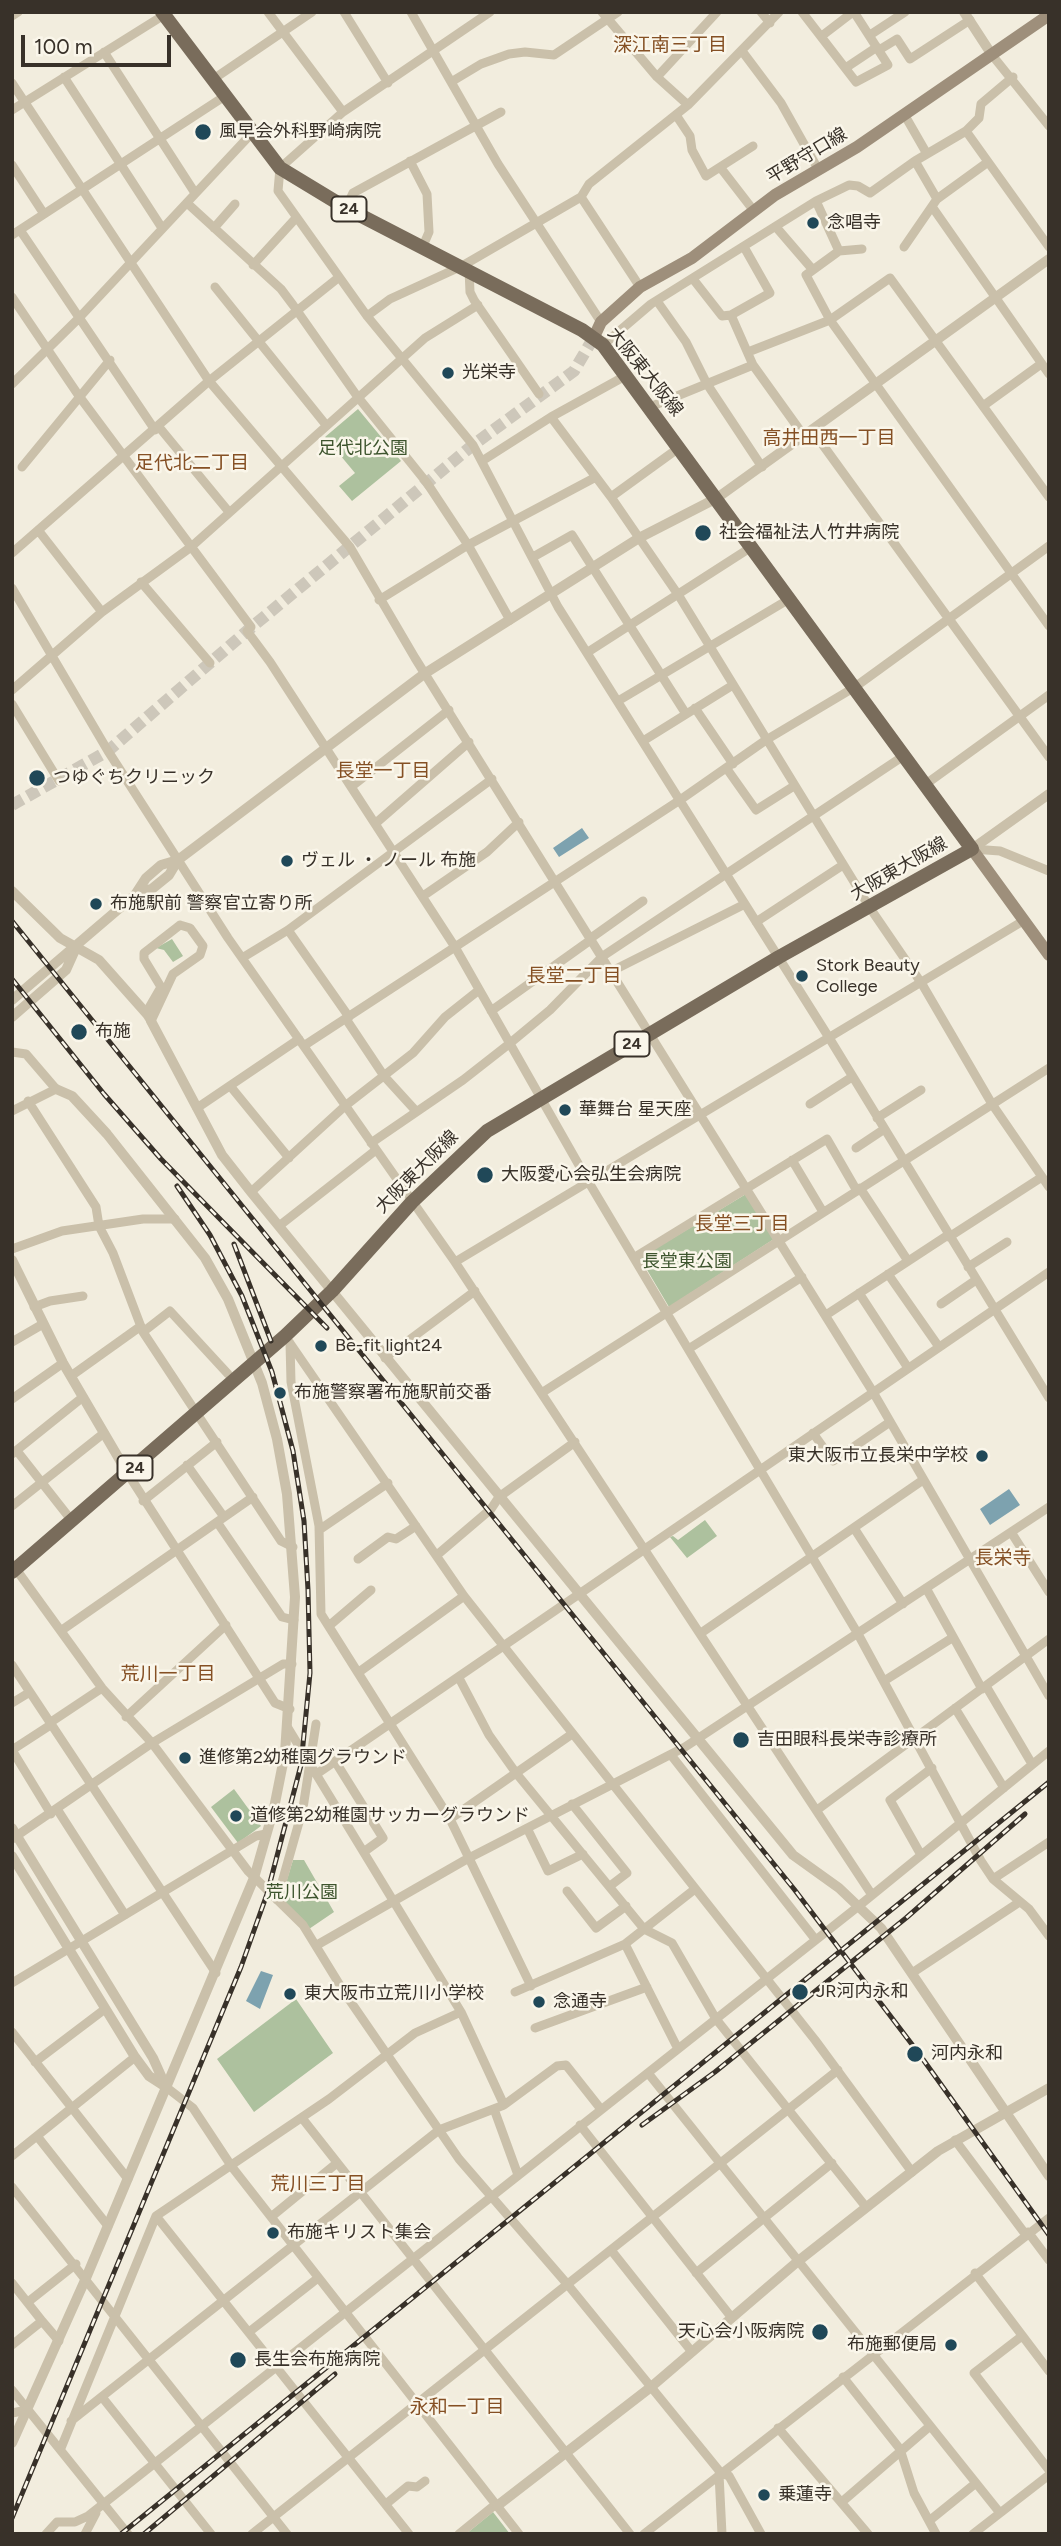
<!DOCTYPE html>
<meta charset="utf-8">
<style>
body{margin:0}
#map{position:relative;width:1061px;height:2546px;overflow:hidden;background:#f2edde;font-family:Figtree,sans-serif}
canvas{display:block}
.frame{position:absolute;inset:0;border:14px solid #383129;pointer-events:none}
.scale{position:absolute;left:21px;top:35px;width:150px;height:32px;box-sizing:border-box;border:4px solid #383129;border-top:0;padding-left:9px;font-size:21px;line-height:24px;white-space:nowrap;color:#383129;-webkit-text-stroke:5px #faf6ea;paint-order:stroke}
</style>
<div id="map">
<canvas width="1061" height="2546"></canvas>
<div class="frame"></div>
<div class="scale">100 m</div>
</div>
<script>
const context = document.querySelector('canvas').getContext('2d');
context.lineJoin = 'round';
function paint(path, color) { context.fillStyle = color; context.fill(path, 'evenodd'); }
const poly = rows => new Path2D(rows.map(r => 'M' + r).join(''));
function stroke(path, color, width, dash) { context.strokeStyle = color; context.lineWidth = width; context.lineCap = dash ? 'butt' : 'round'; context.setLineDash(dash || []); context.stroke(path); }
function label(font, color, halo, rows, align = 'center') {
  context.font = font + ' Figtree,"Noto Sans JP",sans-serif'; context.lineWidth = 5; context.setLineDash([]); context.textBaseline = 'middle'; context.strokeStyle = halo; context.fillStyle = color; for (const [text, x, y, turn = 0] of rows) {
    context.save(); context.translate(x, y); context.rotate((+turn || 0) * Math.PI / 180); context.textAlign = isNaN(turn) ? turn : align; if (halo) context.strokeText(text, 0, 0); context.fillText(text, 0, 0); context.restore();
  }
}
paint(poly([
 [358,409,401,461,352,501,339,486,355,473,325,437],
 [172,939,183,956,173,962,164,950,156,948],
 [746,1194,774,1239,669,1307,640,1258],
 [705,1520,717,1536,687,1558,670,1537,673,1536,678,1540],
 [234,1789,261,1826,238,1843,211,1807],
 [293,1860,304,1860,334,1912,309,1929,281,1899],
 [296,1999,333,2053,254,2112,217,2059],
 [493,2512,510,2534,466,2534]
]), '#adc19e');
paint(poly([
 [582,828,589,838,559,857,553,848],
 [1009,1489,1020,1505,990,1525,980,1509],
 [261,1971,273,1975,260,2009,246,2001]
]), '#7da2af');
stroke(poly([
 [12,805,108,751,247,631,473,445,574,371,594,337]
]), '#cdc7ba', 12, [12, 6]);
stroke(poly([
 [268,12,343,112],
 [344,12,388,83],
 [411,12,498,164,601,322],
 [490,12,343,112,280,168,278,191,367,316,473,445,558,607,828,1036,1049,1398],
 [602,12,657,77,688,105],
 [761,12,770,23],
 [802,12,856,82,888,65,854,12],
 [12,16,18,12],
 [823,35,853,12],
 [870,35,905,12],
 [879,50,897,39,910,59,970,20],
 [742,51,781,103,818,169],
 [104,52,195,193],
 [992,55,1049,126],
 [847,67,877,47],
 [64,77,162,228],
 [657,77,717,12],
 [212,80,312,12],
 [451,82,481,64,509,54,525,52,554,55,618,12],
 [12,83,209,381,350,547,415,658,873,1392,1049,1696],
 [12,110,164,15],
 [904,114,927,154],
 [676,115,690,136,692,150,706,176,753,146],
 [966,131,1049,247],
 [410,161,427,194,429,232,423,246],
 [12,165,44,214],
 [720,167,754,211],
 [581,197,640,287],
 [937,199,988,162],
 [816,201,839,251],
 [187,203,281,289,293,305,357,396,427,483,468,545,510,620],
 [346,208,353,193,501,112],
 [933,208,1049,374],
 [776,227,813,270],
 [214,228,235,204],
 [20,230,155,430],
 [12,235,225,96],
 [904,247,937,199,915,161,966,131,979,118,981,104,1013,77],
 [862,249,839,251,806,275,830,320,890,278,1049,497],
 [253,265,296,218],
 [469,270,470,292,474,300,539,394],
 [693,279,722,316,731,315,753,365,804,436],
 [215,287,326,425],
 [12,297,79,396,251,627],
 [657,301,686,342,707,384,762,467],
 [731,315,770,293,744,247],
 [367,316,390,299,462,266,581,197,589,184,688,105,779,12],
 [603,345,651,304,816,201,849,185,858,186,870,193,915,161],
 [748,352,830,320,1049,626],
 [12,384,79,318,252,133],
 [983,406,1041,364],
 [650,407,753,365],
 [551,417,611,497,679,596,870,908,922,984,992,1104,1049,1187],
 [159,427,229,512],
 [812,430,1049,757],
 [482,461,551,417,627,375],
 [22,467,110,360],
 [611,497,680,447],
 [38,530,102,612],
 [12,553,209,381,338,278],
 [533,557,572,535,686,714],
 [141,582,210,663],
 [12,588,108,751,228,938,455,1262,872,1895],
 [379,600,468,545,596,477],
 [247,631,270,662,455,947,588,1181,858,1634,981,1861,993,1879,1029,1909,1049,1936],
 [588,652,753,546],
 [12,690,102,612,191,547,425,338,478,305],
 [618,701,791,598],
 [12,704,59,781],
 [695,708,733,764],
 [643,741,733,685],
 [727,769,756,810,794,786],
 [926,784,1049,695],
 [351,787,449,710],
 [376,823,469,742],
 [972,849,1000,851,1049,871],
 [423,896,487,852,519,822],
 [756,922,843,865],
 [180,925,190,928,203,946,200,955,173,974,151,1021,146,1013,161,987,144,959,144,953,180,925],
 [288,930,349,1017],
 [591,938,643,901],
 [242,958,288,930,492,779],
 [612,971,745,904],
 [491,1011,592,939],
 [346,1019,384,1076,415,1110],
 [305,1045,680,800,766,740,855,687,1049,546],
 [12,1052,26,1054,56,1089,12,1111],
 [231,1087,289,1158],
 [28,1101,96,1207,99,1226,113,1253,143,1332,281,1541,293,1547],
 [810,1104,852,1077],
 [197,1108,299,1039],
 [877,1118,921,1090],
 [371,1143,463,1080,509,1044,550,1010,603,956,905,755],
 [856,1148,883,1130],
 [792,1160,823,1212],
 [860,1188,908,1261],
 [251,1192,345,1106,413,1053,445,1017,479,990],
 [279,1226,376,1150],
 [949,1237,1042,1177],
 [12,1249,62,1231,143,1219,175,1219],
 [635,1257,827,1139,857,1191],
 [455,1262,1023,921],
 [968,1267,1007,1242],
 [888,1274,939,1347],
 [859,1293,908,1368],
 [941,1304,976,1280],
 [34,1307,50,1301,83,1296],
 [826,1315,948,1235],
 [143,1332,170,1311,228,1374],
 [285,1336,464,1596,815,2040,912,2172],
 [12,1342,43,1324],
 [290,1343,291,1382,319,1526,321,1614,450,1819,531,1986],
 [690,1348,802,1277],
 [385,1358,475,1291],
 [71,1376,141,1326],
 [543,1392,1049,1068],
 [12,1399,63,1363],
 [813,1433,833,1461,890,1422],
 [17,1451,72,1521],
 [12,1454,83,1397],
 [187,1465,224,1517],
 [128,1474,275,1703,290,1709],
 [143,1501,217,1442],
 [12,1506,104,1433],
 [217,1522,282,1617,294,1620],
 [854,1528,903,1604],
 [319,1530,388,1483],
 [1011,1532,1049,1592],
 [437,1555,491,1509,499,1497,575,1442],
 [358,1559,388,1537,396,1539,416,1526],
 [13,1565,102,1688,152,1743,248,1871,303,1925,346,1995,459,2159,568,2285,721,2473,729,2476,761,2534],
 [926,1588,982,1689],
 [330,1625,371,1590],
 [62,1630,253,1497],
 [701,1633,923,1480],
 [12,1665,216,1973],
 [359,1672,464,1596],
 [459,1678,489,1735,516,1773,644,1929,672,1943,716,2019,866,2207],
 [884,1681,952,1638],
 [986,1686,1032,1764],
 [12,1703,30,1692],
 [955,1708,1004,1788],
 [126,1717,226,1625],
 [51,1722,102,1688],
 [288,1728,461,2012,504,2105],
 [671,1755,815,1939],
 [335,1761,383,1838,365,1851],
 [318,1773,1049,1272],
 [572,1804,627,1873,610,1886],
 [57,1809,125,1915],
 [817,1810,1049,1639],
 [51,1814,12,1750,52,1724],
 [450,1819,572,1734],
 [527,1828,548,1871,583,1854],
 [12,1839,152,1743,283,1664,292,1664],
 [921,1855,890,1800,932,1768],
 [993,1879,1049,1842],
 [567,1891,596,1928,626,1906],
 [277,1900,303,1808,316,1724],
 [625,1944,678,2049],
 [317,1945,467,1859,685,1747,1049,1507],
 [912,1973,1018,1903],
 [12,1983,256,1836,266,1834],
 [515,1992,625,1944,695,1889],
 [535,2028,647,1987],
 [12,2032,128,2179],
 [35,2062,105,2009],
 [648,2073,1000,2513],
 [166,2087,193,2108,232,2167,519,2534],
 [494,2109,518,2175],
 [302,2118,630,2534],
 [580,2125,732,2318],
 [37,2136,108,2226],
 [955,2140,1026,2235],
 [12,2156,135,2057],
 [12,2187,287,2534],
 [156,2216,409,2534],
 [271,2217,337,2163],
 [1028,2232,1049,2260],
 [611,2250,692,2352],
 [696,2273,832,2163],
 [975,2273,1049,2371],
 [12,2283,42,2321,12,2345],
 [28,2302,76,2264],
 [42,2321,59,2341],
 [249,2332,318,2278],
 [1022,2336,974,2373,1049,2470],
 [843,2377,900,2449,914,2493,936,2534],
 [12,2390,128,2534],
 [102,2397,211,2534],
 [12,2413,27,2410],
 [71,2421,439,2130,504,2105,557,2066,566,2065,600,2108],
 [778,2428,868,2534],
 [61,2448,156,2216,329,2099,415,2033,461,2012],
 [719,2474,722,2534],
 [843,2501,930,2426],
 [386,2504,408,2486,417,2487,425,2481],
 [929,2521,976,2483],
 [46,2534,57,2522,75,2522,88,2516,860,1905,1049,1751],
 [85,2534,96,2513],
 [252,2534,838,2070],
 [459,2534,496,2504],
 [644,2534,1049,2218],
 [973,2534,1049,2475]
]), '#cac0aa', 9);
stroke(poly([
 [964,12,992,55],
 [972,849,1049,794],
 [12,891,60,938,99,960,146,1013],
 [136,895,153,888,169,875,178,860],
 [12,1000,135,895,146,878,161,865,178,860,424,674,639,538,717,498,1049,259],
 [12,1017,66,970,75,950],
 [151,1021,222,1155,251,1192,793,1855,839,1888,881,1928,1049,2176],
 [12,1260,63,1363,128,1474],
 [12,1828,153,2058,166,2087],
 [12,1856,135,2057,149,2076,166,2087],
 [12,2443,86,2278,254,1878,274,1808,285,1753,295,1597,287,1494,277,1439,262,1383,228,1299,205,1258,107,1134,72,1096,56,1089],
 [497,2506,651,2387,797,2262,938,2151,1049,2088]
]), '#cac0aa', 10);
stroke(poly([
 [594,337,601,322,640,287,692,258,775,195,857,147,1049,15],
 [972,849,1049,955]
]), '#9e8f7b', 12);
stroke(poly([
 [12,1572,285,1336,332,1291,412,1202,487,1131,779,957,972,849,603,345,582,330,346,208,280,168,162,12]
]), '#796c5b', 14);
const rail = poly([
 [12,921,794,1889,917,2051,1049,2235],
 [12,979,104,1094,161,1159,327,1328],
 [234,1244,271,1341],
 [642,2125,715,2072,906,1918,1025,1814],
 [12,2518,241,1967,267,1894,301,1765,310,1673,308,1590,304,1521,293,1451,272,1372,242,1296,210,1235,177,1186],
 [121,2534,1049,1782],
 [144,2534,335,2374]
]);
stroke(rail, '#383129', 5);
stroke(rail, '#faf6ea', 2.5, [8]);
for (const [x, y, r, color] of [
 [203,132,9,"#204858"],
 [813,223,7,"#204858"],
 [448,373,7,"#204858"],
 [703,533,9,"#204858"],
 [37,778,9,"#204858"],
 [287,861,7,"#204858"],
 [96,904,7,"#204858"],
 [802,976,7,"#204858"],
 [79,1032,9,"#204858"],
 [565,1110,7,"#204858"],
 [485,1175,9,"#204858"],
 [321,1346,7,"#204858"],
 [280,1393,7,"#204858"],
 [982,1456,7,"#204858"],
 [741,1740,9,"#204858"],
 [185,1758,7,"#204858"],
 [236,1816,7,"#204858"],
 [800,1992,9,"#204858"],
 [290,1994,7,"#204858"],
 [539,2002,7,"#204858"],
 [915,2054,9,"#204858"],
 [273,2233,7,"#204858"],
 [820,2332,9,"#204858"],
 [951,2345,7,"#204858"],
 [238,2360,9,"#204858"],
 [764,2495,7,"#204858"]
]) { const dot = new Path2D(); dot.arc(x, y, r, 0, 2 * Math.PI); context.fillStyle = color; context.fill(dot); stroke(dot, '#faf6ea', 2.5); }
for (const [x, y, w] of [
 [349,209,35],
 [632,1044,35],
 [135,1468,35]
]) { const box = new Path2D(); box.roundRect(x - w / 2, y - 12.5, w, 25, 5); context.fillStyle = '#faf6ea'; context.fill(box); stroke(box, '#383129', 2); }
label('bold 16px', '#383129', null, [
 ["24",349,209],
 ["24",632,1044],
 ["24",135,1468]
]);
label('18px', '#383129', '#faf6ea', [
 ["風早会外科野崎病院",219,132],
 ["念唱寺",827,223],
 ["光栄寺",462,373],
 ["社会福祉法人竹井病院",719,533],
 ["つゆぐちクリニック",53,778],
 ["ヴェル ・ ノール 布施",301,861],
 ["布施駅前 警察官立寄り所",110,904],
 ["Stork Beauty",816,966],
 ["College",816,987],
 ["布施",95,1032],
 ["華舞台 星天座",579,1110],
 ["大阪愛心会弘生会病院",501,1175],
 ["Be-fit light24",335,1346],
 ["布施警察署布施駅前交番",294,1393],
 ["東大阪市立長栄中学校",968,1456,"right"],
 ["吉田眼科長栄寺診療所",757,1740],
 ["進修第2幼稚園グラウンド",199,1758],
 ["道修第2幼稚園サッカーグラウンド",250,1816],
 ["JR河内永和",816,1992],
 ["東大阪市立荒川小学校",304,1994],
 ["念通寺",553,2002],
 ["河内永和",931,2054],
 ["布施キリスト集会",287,2233],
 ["天心会小阪病院",804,2332,"right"],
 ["布施郵便局",937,2345,"right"],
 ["長生会布施病院",254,2360],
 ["乗蓮寺",778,2495]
], 'left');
label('18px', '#383129', '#faf6ea', [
 ["平野守口線",807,156,-31],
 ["大阪東大阪線",645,372,51],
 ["大阪東大阪線",899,869,-30],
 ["大阪東大阪線",417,1172,-45]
]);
label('18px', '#3e552e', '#faf6ea', [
 ["足代北公園",363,449],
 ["長堂東公園",687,1262],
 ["荒川公園",302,1893]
]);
label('19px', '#855024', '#faf6ea', [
 ["深江南三丁目",670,45],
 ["高井田西一丁目",829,438],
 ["足代北二丁目",192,463],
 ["長堂一丁目",383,771],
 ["長堂二丁目",574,976],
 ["長堂三丁目",742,1224],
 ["長栄寺",1003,1558],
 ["荒川一丁目",168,1674],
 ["荒川三丁目",318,2184],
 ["永和一丁目",457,2407]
]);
</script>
